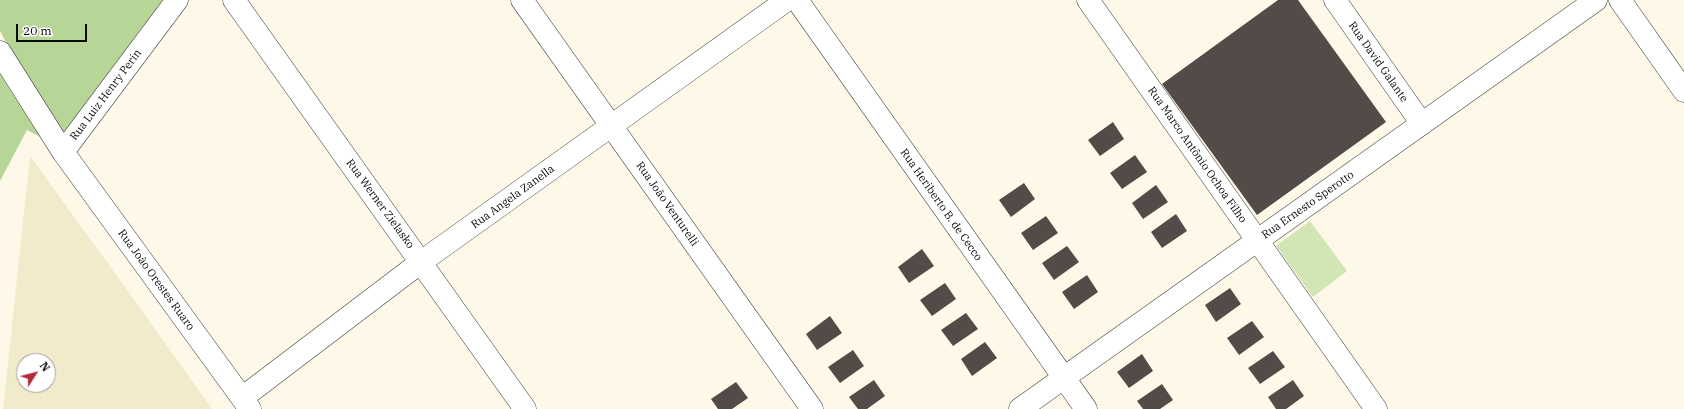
<!DOCTYPE html>
<meta charset="utf-8">
<style>
body{margin:0}
#map{position:relative;width:1684px;height:409px;overflow:hidden;background:#fef8e9;font-family:"IBM Plex Serif",serif}
canvas{display:block}
.north{position:absolute;left:16px;top:353px;width:40px;height:40px;box-sizing:border-box;background:#fff;border:1px solid #9d9d9d;border-radius:50%;rotate:54deg;font-size:11px;font-weight:700;line-height:16px;text-align:center;color:#0a0a0a}
.north::after{content:'';display:block;margin:auto;width:14px;height:18px;background:#b22b3c;clip-path:polygon(50% 0,100% 100%,50% 72%,0 100%)}
.scale{position:absolute;left:16px;top:24px;width:71px;height:18px;box-sizing:border-box;border:2px solid #0a0a0a;border-top:0;padding-left:5px;font-size:12px;line-height:14px;white-space:nowrap;color:#0a0a0a;-webkit-text-stroke:3px #fff;paint-order:stroke}
</style>
<div id="map">
<canvas width="1684" height="409"></canvas>
<div class="north">N</div>
<div class="scale">20 m</div>
</div>
<script>
const context = document.querySelector('canvas').getContext('2d');
context.lineJoin = 'round';
function paint(path, color) { context.fillStyle = color; context.fill(path, 'evenodd'); }
const poly = rows => new Path2D(rows.map(r => 'M' + r).join(''));
function stroke(path, color, width, dash) { context.strokeStyle = color; context.lineWidth = width; context.lineCap = dash ? 'butt' : 'round'; context.setLineDash(dash || []); context.stroke(path); }
function label(font, color, halo, rows, align = 'center') {
  context.font = font + ' "IBM Plex Serif",serif'; context.lineWidth = 4; context.setLineDash([]); context.textBaseline = 'middle'; context.strokeStyle = halo; context.fillStyle = color; for (const [text, x, y, turn = 0] of rows) {
    context.save(); context.translate(x, y); context.rotate((+turn || 0) * Math.PI / 180); context.textAlign = isNaN(turn) ? turn : align; if (halo) context.strokeText(text, 0, 0); context.fillText(text, 0, 0); context.restore();
  }
}
paint(poly([
 [30,156,112,269,212,409,3,409],
 [24,361,48,361,48,385,24,385]
]), '#f2ebcb');
paint(poly([
 [1310,221,1347,271,1313,297,1276,246]
]), '#d2e5b5');
paint(poly([
 [0,0,169,0,63,149,27,130,0,181,0,64,61,146,0,31]
]), '#b7d596');
paint(poly([
 [1278,0,1298,0,1386,122,1257,215,1162,84],
 [1113,122,1124,139,1100,156,1088,140],
 [1135,155,1147,172,1122,189,1110,173],
 [1024,183,1035,199,1011,217,999,200],
 [1156,185,1168,202,1143,219,1132,203],
 [1176,214,1187,231,1162,248,1151,232],
 [1046,216,1058,233,1033,250,1021,233],
 [1067,246,1079,262,1054,280,1042,263],
 [922,249,934,266,909,283,898,267],
 [1087,275,1098,292,1074,309,1062,292],
 [945,283,956,299,932,316,920,300],
 [1230,288,1241,304,1216,322,1205,305],
 [966,313,978,329,953,346,941,330],
 [830,316,842,333,817,350,806,334],
 [1252,321,1264,337,1239,355,1227,338],
 [985,342,997,358,972,376,961,359],
 [853,350,864,366,840,383,828,367],
 [1273,351,1285,367,1260,384,1248,368],
 [1142,354,1153,371,1129,388,1117,372],
 [874,380,885,396,867,409,858,409,849,397],
 [1293,380,1304,396,1286,409,1276,409,1268,397],
 [736,382,748,398,732,409,718,409,711,399],
 [1162,384,1173,400,1160,409,1143,409,1137,401]
]), '#524b47');
const minor = poly([
 [234,0,525,409],
 [522,0,812,409],
 [797,0,1086,409],
 [1088,0,1376,409],
 [1335,0,1422,124],
 [1620,0,1684,91],
 [0,52,63,152,250,409],
 [63,152,177,0],
 [242,398,421,262,787,0],
 [1020,409,1596,0]
]);
stroke(minor, '#3d3d3d', 23);
stroke(minor, '#fff', 22);
label('11px', '#0a0a0a', '#fff', [
 ["Rua David Galante",1378,62,55],
 ["Rua Luiz Henry Perin",106,95,-53],
 ["Rua Marco Antônio Ochoa Filho",1197,155,55],
 ["Rua Angela Zanella",513,197,-36],
 ["Rua Werner Zielasko",380,204,54],
 ["Rua João Venturelli",667,204,55],
 ["Rua Heriberto B. de Cecco",941,205,55],
 ["Rua Ernesto Sperotto",1308,205,-35],
 ["Rua João Orestes Ruaro",156,280,54]
]);
</script>
